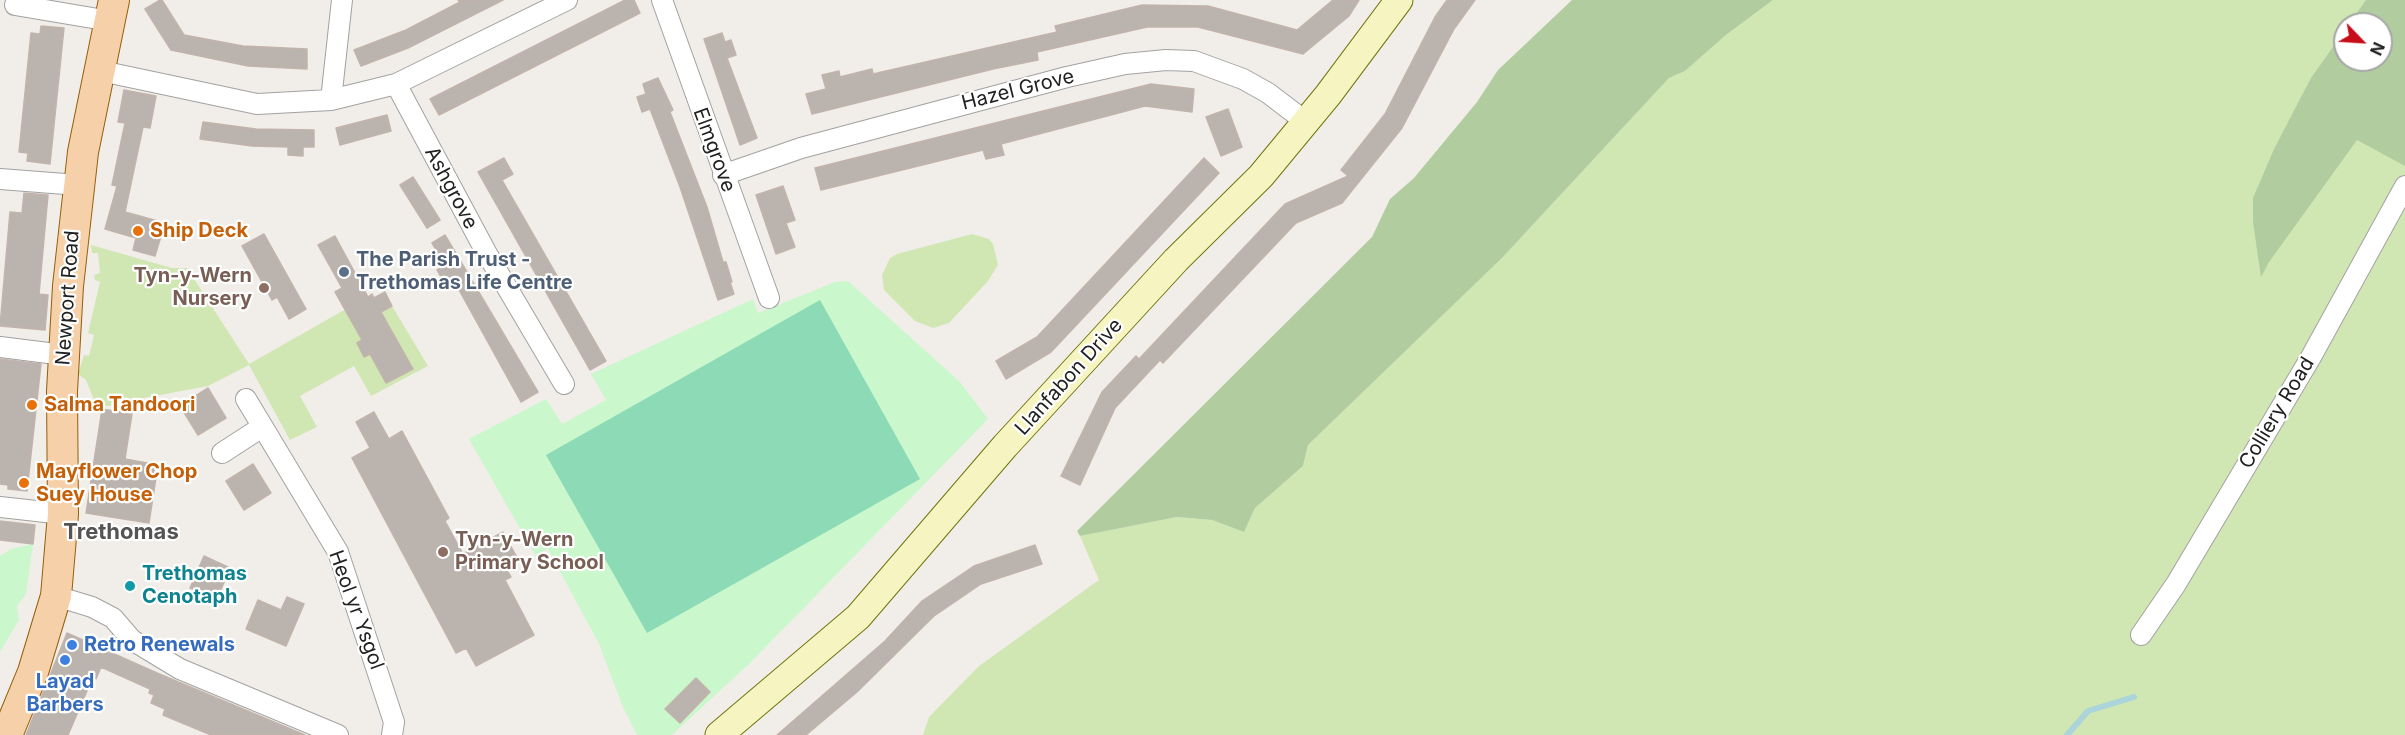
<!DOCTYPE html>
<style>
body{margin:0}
#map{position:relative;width:2405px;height:735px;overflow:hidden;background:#f1eee9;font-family:Inter,sans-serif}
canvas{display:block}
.north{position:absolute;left:2333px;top:12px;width:60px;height:60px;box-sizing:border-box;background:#fff;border:2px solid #a6a6a6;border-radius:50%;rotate:115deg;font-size:16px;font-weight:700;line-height:24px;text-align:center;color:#212121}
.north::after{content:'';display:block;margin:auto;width:21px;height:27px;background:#c60d19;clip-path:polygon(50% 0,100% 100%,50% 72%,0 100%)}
</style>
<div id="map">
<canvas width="2405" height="735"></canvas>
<div class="north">N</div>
</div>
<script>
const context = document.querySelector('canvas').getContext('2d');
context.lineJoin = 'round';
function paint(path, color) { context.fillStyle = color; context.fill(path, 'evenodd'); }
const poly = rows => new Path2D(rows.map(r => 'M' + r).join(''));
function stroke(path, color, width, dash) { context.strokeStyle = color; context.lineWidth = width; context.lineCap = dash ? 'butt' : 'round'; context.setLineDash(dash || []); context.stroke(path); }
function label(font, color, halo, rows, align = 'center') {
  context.font = font + ' Inter,sans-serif'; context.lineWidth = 4.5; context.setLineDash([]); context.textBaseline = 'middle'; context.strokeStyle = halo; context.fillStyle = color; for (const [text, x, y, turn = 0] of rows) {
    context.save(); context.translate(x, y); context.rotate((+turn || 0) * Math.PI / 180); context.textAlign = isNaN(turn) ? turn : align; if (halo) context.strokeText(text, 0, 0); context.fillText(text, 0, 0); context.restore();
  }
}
paint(poly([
 [1773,0,2405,0,2405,735,923,735,929,717,979,666,1099,580,1080,536,1177,517,1212,520,1244,532,1255,508,1303,466,1308,445,1502,258,1669,78,1685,71,1726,35],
 [2345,24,2381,24,2381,60,2345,60],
 [972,234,989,239,993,244,998,265,988,281,949,323,933,328,915,321,884,290,882,275,890,258,897,254],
 [91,245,172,268,187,268,249,364,346,309,362,340,357,343,364,357,370,354,387,383,413,369,381,312,392,306,428,366,371,396,354,366,300,396,317,427,290,440,249,365,208,386,139,399,112,400,111,406,96,405,86,380,78,374,84,355,89,356,94,335,88,333,100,282,95,280,94,275,100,273,98,253,92,253]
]), '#d0e7b3');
paint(poly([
 [1572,0,1773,0,1726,35,1685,71,1669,78,1502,258,1308,445,1303,466,1255,508,1244,532,1212,520,1177,517,1080,536,1077,531,1372,237,1390,199,1414,178,1477,102,1498,70],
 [2366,0,2405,0,2405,166,2357,140,2269,262,2261,277,2253,222,2253,198,2274,149,2311,78,2345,30,2345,60,2381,60,2381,24,2349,24]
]), '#b1cda0');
paint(poly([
 [848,281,960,382,988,419,750,663,672,735,637,735,623,707,599,644,548,549,535,555,469,439,546,399,562,424,606,400,591,374,753,299,758,313,835,282],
 [33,544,26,594,17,606,19,620,0,652,0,556,11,549]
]), '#caf7cb');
paint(poly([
 [820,300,920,479,647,633,546,455]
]), '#8ddab7');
stroke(poly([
 [2067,735,2088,711,2134,697]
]), '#acd4db', 6);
const building = poly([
 [160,0,162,0,184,35,243,46,307,49,307,69,248,66,171,50,145,9,160,0],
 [458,0,503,0,408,48,361,66,354,50,406,30,460,2,458,0],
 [625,0,634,0,640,13,439,115,430,99,625,0],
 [1333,0,1359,0,1349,16,1303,54,1198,27,1147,27,1037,52,1038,60,993,69,812,114,806,94,826,89,822,75,839,71,840,77,872,69,873,74,1057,32,1055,26,1142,5,1208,6,1297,30,1333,0],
 [1447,0,1475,0,1454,29,1402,128,1342,203,1296,223,1163,363,1160,360,1115,408,1080,485,1061,476,1102,392,1136,356,1139,359,1285,204,1348,176,1341,170,1385,114,1435,17,1447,0],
 [41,26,64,28,50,164,27,161,28,153,19,152,31,33,40,34,41,26],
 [722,33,725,42,731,40,736,55,727,58,757,138,740,145,704,39,722,33],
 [658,78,673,110,670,112,707,207,723,262,726,262,732,282,730,282,734,294,718,300,680,187,650,109,642,112,637,97,646,94,643,84,658,78],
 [1151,84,1194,89,1192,112,1145,106,1001,144,1004,155,986,159,983,150,821,190,815,168,1151,84],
 [124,90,156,96,150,128,143,127,125,212,165,223,155,256,133,250,136,238,105,229,117,186,112,185,125,123,118,122,124,90],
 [1228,109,1242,147,1221,156,1206,117,1228,109],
 [387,115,391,131,340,145,336,128,387,115],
 [203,122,256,129,314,130,314,147,303,147,303,156,288,155,288,147,252,146,200,139,203,122],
 [504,158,513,174,502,180,606,361,590,370,478,172,504,158],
 [1204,158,1219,173,1051,352,1006,379,996,361,1037,337,1204,158],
 [413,177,440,220,427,228,400,185,413,177],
 [783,186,795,220,786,223,795,247,776,254,756,195,783,186],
 [24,193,48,195,39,294,48,295,45,330,0,326,10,212,22,213,24,193],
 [264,234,306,309,289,319,277,297,272,300,242,246,264,234],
 [445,235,538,392,521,402,453,279,445,284,437,270,445,265,432,243,445,235],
 [335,236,368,297,372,294,374,298,385,292,392,306,381,312,413,369,386,383,370,354,364,357,357,343,362,340,335,292,342,288,318,245,335,236],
 [0,359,41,364,27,491,8,489,8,485,0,484,0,359],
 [208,388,226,418,198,435,180,406,208,388],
 [102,409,132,414,125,459,158,465,149,523,86,513,102,409],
 [374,412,389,439,402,431,449,518,445,521,463,554,503,532,519,561,506,568,511,577,505,580,534,635,476,666,466,648,456,653,352,458,370,448,356,422,374,412],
 [253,464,271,493,244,510,226,481,253,464],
 [0,521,35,525,33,544,0,540,0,521],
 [1035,545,1042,564,981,584,934,616,857,692,806,735,777,735,885,641,922,601,974,566,1035,545],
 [204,556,230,568,217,599,190,588,204,556],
 [287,597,304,604,286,646,246,629,258,600,281,610,287,597],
 [67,633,157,673,305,735,211,735,163,715,165,709,151,703,154,695,149,693,150,689,101,667,96,679,93,677,68,735,26,735,67,633],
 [696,678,710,692,680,723,665,709,696,678]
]);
paint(building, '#bbb3ae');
stroke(building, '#c2b4ac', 1.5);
const street = poly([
 [662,0,769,298],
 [15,5,110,21],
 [101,71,257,104,331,100,396,84,567,0],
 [396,84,486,252,564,384],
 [331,100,342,0],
 [723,175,801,148,1067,77,1125,64,1166,60,1194,61,1243,79,1268,93,1306,122],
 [0,179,78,185],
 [0,347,64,355],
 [246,399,338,552,394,722,392,735],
 [222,453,262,427],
 [0,507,63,514],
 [56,596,92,607,113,618,132,640,180,669,338,735],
 [2141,635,2176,584,2311,357,2405,186]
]);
const secondary = poly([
 [719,735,858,617,1005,446,1176,260,1261,176,1328,95,1399,0]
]);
const primary = poly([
 [7,735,33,672,56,596,63,514,62,391,68,286,83,152,114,0]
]);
stroke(street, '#a2a2a2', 22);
stroke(secondary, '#70750c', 29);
stroke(primary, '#955e0a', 32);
stroke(street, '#fff', 20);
stroke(secondary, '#f6f5c2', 27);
stroke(primary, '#f6d0a8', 30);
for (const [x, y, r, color] of [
 [138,231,6,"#e8710a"],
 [344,272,6,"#5c6f8a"],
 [264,288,6,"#8d6e63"],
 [32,405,6,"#e8710a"],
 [24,483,6,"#e8710a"],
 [443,552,6,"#8d6e63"],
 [130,586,6,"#0f9aa8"],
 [72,645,6,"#3f7fe0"],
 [65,660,6,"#3f7fe0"]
]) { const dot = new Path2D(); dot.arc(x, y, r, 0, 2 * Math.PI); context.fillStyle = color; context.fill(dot); stroke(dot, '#fff', 2); }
label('20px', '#212121', '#fff', [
 ["Hazel Grove",1018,90,-14],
 ["Elmgrove",714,150,70],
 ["Ashgrove",451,188,62],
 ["Newport Road",68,298,-86],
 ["Llanfabon Drive",1069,377,-48],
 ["Colliery Road",2277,413,-59],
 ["Heol yr Ysgol",356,610,70]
]);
label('bold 20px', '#c56008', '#fff', [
 ["Ship Deck",150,231],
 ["Salma Tandoori",44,405],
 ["Mayflower Chop",36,472],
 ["Suey House",36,495]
], 'left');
label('bold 20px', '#4e5e75', '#fff', [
 ["The Parish Trust -",356,260],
 ["Trethomas Life Centre",356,283]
], 'left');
label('bold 20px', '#785e54', '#fff', [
 ["Tyn-y-Wern",252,276],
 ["Nursery",252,299],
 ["Tyn-y-Wern",455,540,"left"],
 ["Primary School",455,563,"left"]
], 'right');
label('bold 20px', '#0d838f', '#fff', [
 ["Trethomas",142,574],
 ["Cenotaph",142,597]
], 'left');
label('bold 20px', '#366cbe', '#fff', [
 ["Retro Renewals",84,645],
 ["Layad",65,682,"center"],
 ["Barbers",65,705,"center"]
], 'left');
label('bold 22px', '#545454', '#fff', [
 ["Trethomas",121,532]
]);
</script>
